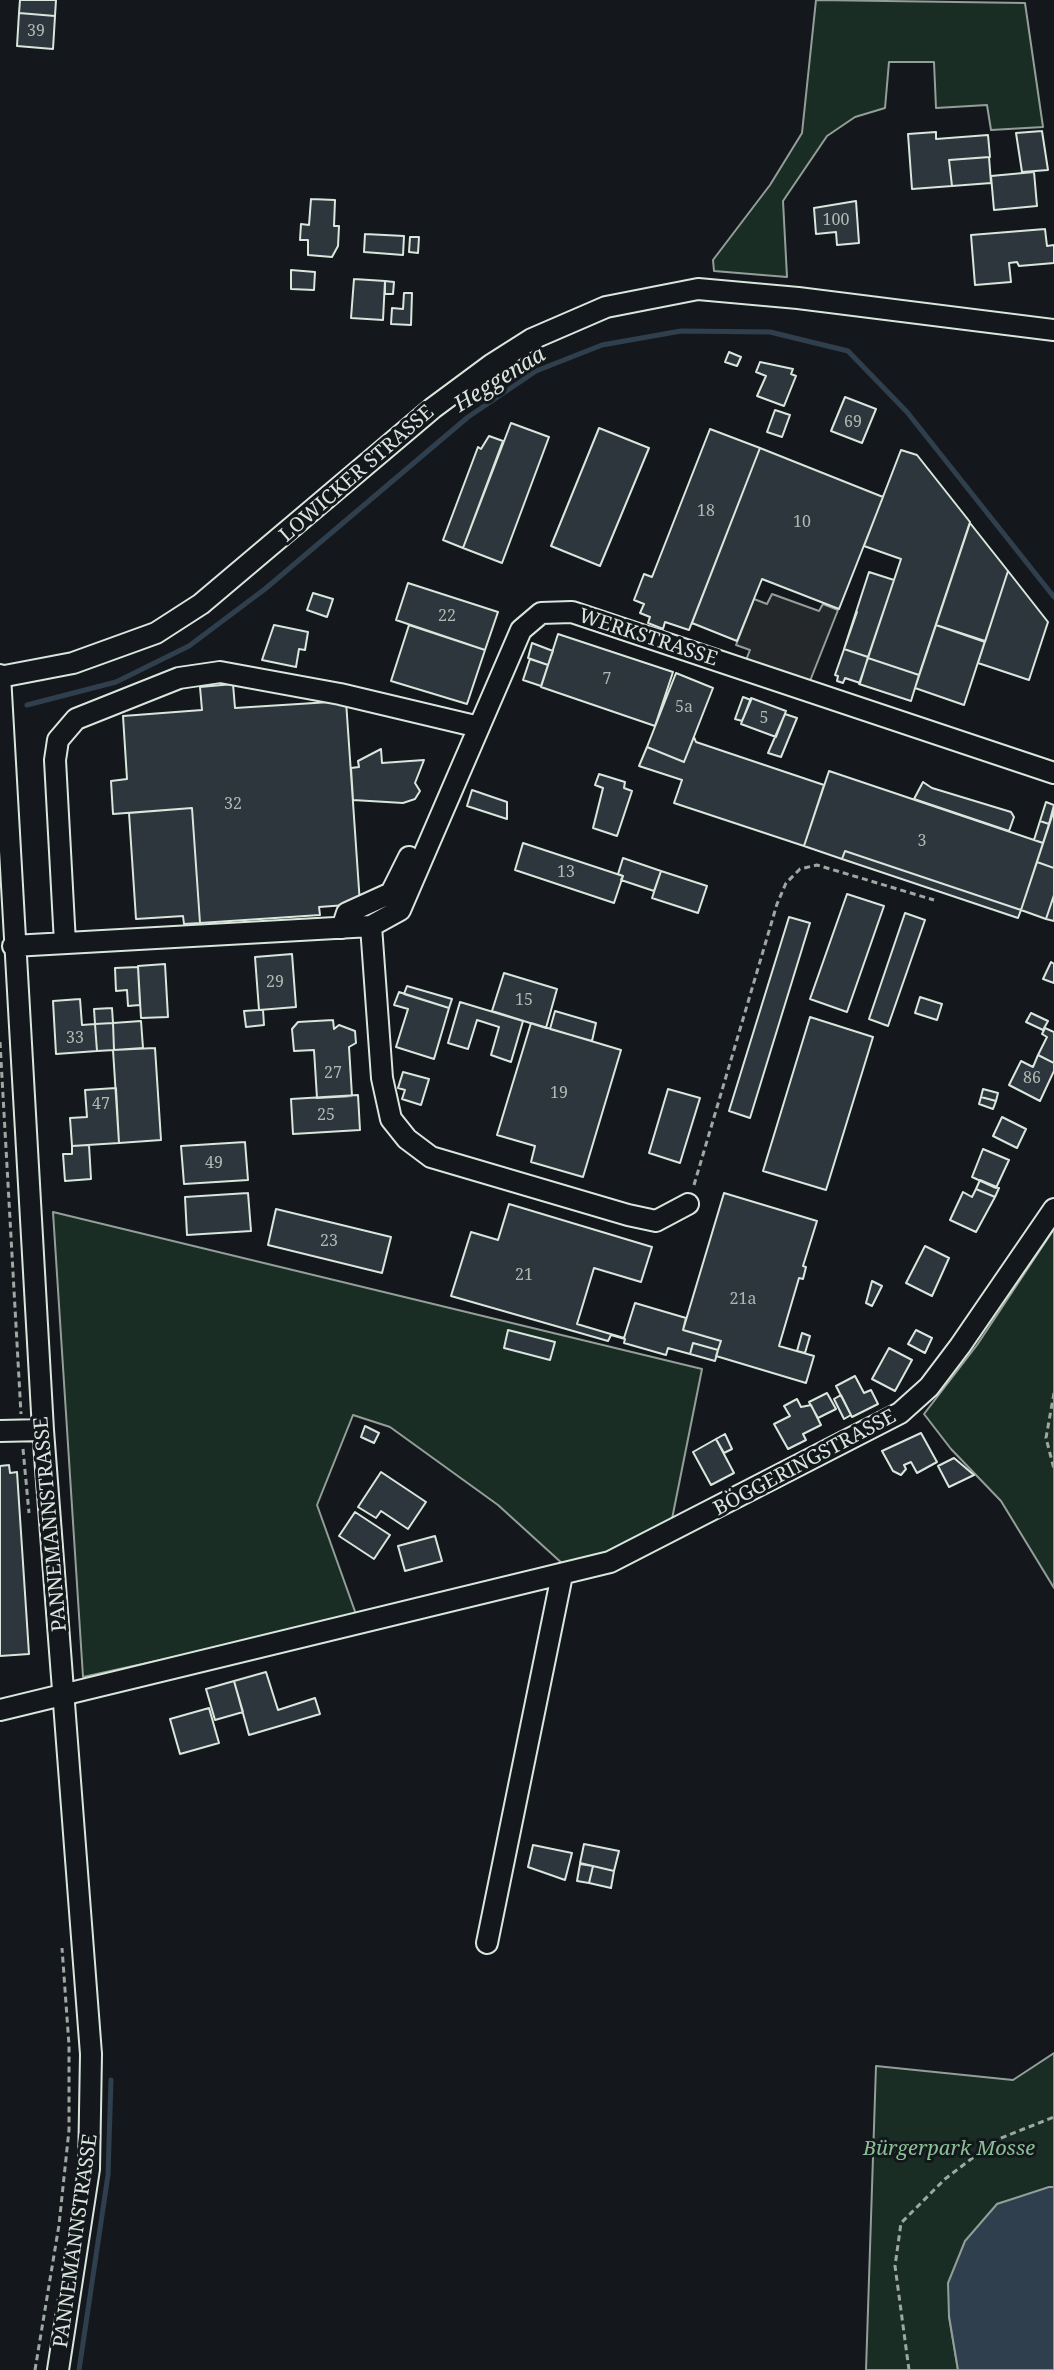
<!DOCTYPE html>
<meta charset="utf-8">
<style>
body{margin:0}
canvas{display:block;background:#14181c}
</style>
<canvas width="1054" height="2370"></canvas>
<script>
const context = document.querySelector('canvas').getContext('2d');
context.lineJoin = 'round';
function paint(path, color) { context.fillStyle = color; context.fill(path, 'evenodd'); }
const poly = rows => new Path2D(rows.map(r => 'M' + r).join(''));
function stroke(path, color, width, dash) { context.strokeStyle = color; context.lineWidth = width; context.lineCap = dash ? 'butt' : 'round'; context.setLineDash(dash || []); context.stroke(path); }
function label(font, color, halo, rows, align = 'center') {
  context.font = font + ' "Noto Serif",serif'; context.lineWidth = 6; context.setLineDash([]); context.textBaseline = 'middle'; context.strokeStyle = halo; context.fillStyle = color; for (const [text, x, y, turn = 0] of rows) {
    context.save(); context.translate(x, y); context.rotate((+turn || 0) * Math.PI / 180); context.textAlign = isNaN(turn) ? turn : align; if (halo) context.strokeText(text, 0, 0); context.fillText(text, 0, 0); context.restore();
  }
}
const green = poly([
 [816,0,1025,3,1043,127,991,130,987,105,936,108,934,62,889,62,885,108,855,117,827,136,783,201,787,277,714,271,713,260,770,185,802,133,816,0],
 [53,1212,702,1369,671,1524,589,1562,564,1565,498,1505,390,1427,353,1415,317,1505,357,1617,83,1677,53,1212],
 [1054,1229,1054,1588,1001,1501,951,1449,924,1414,977,1345,1054,1229],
 [1054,2053,1054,2187,997,2204,949,2316,958,2370,866,2370,876,2066,1013,2080,1054,2053]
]);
paint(green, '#1a2d24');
stroke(green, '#939e99', 2);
const parking = poly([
 [772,594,819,611,823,604,838,610,810,681,746,660,750,650,736,645,754,599,767,604,772,594]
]);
paint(parking, '#24282b');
stroke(parking, '#939e99', 2);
const water = poly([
 [1049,2187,1054,2187,1054,2370,958,2370,949,2316,948,2283,965,2241,997,2204,1049,2187]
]);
paint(water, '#2f3f4d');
stroke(water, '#939e99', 2);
stroke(poly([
 [27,705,116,682,189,646,265,589,468,417,536,371,602,345,681,331,770,332,848,351,907,412,1054,597],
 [79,2370,108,2175,111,2080]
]), '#2f3f4d', 5);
const building = poly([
 [20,0,56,0,55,16,19,13,20,0],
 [19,13,55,16,53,49,17,46,19,13],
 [1042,131,1048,170,1022,172,1016,133,1042,131],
 [936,132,936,139,988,135,990,157,949,160,952,186,912,189,908,134,936,132],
 [989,157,991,183,952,186,949,160,989,157],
 [1034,172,1037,206,994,210,991,176,1034,172],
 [311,199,335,200,334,226,339,226,338,246,332,257,308,255,308,240,300,240,301,224,309,225,311,199],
 [856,201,859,243,837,245,836,232,816,234,814,208,856,201],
 [1045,229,1047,246,1054,245,1054,263,1019,266,1017,262,1009,263,1011,282,975,285,971,235,1045,229],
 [365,234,404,236,403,255,364,252,365,234],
 [410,237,419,237,418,253,409,252,410,237],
 [291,270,315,272,314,290,291,289,291,270],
 [354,279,385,281,383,320,351,318,354,279],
 [385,281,394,282,393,294,385,294,385,281],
 [404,293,412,293,411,325,391,324,392,308,403,309,404,293],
 [729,352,741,357,737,366,725,362,729,352],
 [760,362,793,369,791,374,796,376,784,406,757,396,766,376,756,372,760,362],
 [845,397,876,409,862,443,831,431,845,397],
 [775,410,790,415,782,437,767,432,775,410],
 [511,423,549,437,502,563,463,548,511,423],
 [599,428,649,448,600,566,551,546,599,428],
 [710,429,760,448,689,630,665,622,663,629,648,623,650,617,640,613,644,604,634,600,644,574,652,577,710,429],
 [489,436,503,441,463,548,443,540,478,447,481,449,489,436],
 [760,448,883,497,839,609,762,579,737,641,692,623,760,448],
 [901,450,917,455,970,522,919,675,868,658,901,559,864,546,901,450],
 [970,523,1008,571,985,642,936,625,970,523],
 [1008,571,1048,622,1029,680,978,663,1008,571],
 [869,572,894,580,868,657,844,649,869,572],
 [408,583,498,612,485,650,396,620,408,583],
 [313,593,333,599,327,617,307,610,313,593],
 [857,612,844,649,868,657,860,683,845,678,843,683,837,681,838,676,835,675,857,612],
 [274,625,308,632,305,650,299,649,296,667,262,660,274,625],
 [409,625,485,650,467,704,391,681,409,625],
 [936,625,985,641,964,705,915,688,936,625],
 [558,634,673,672,655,726,541,687,558,634],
 [532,643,553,651,548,665,528,658,532,643],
 [868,658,919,675,911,701,859,684,868,658],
 [530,659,548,665,541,686,523,680,530,659],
 [676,673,713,688,684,762,647,747,676,673],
 [233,684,235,708,346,701,360,904,319,907,320,915,200,923,192,808,113,814,111,781,127,779,123,716,202,710,200,687,233,684],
 [743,697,751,700,742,721,735,719,743,697],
 [751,698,786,711,776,737,741,724,751,698],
 [785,714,797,718,781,757,768,753,785,714],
 [694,737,696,742,824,785,804,846,674,803,682,780,639,766,647,747,684,762,694,737],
 [381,749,382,763,424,760,415,783,420,791,415,799,403,803,353,800,351,768,359,767,358,761,381,749],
 [829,771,1043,843,1021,910,845,851,842,859,804,846,829,771],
 [599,774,625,782,624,788,632,791,617,836,593,828,603,788,595,785,599,774],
 [923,782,932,788,1011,812,1014,817,1009,831,914,799,923,782],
 [472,790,507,802,507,819,467,806,472,790],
 [1046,802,1054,805,1049,824,1040,821,1046,802],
 [192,808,200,923,184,924,183,916,136,919,129,813,192,808],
 [1054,810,1054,868,1037,862,1054,810],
 [1040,821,1049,824,1043,843,1034,840,1040,821],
 [523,843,623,876,614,903,515,870,523,843],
 [845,851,1021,910,1018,918,842,859,845,851],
 [623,858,661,871,654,891,621,880,623,876,618,874,623,858],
 [1037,862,1054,868,1054,895,1046,919,1021,910,1037,862],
 [661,871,707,886,698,913,652,898,661,871],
 [847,894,884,906,847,1012,810,999,847,894],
 [1054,895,1054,921,1046,919,1054,895],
 [905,913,925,920,888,1026,869,1019,905,913],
 [789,917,810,923,750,1118,729,1111,789,917],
 [292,954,296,1007,259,1010,255,957,292,954],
 [1051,962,1054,964,1054,983,1043,979,1051,962],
 [165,964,168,1017,141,1018,138,966,165,964],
 [138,967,140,1005,128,1006,127,990,116,991,115,968,138,967],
 [504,973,557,989,546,1028,492,1011,504,973],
 [407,986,452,999,449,1008,404,994,407,986],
 [399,992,449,1008,434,1059,396,1047,408,1009,394,1005,399,992],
 [920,997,942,1004,937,1020,915,1013,920,997],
 [80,999,82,1025,95,1024,97,1051,56,1054,53,1001,80,999],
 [460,1002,523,1021,511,1062,491,1055,499,1027,477,1020,468,1049,448,1043,460,1002],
 [112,1008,113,1023,95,1024,94,1009,112,1008],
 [259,1010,263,1010,264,1025,246,1027,244,1011,259,1010],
 [555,1011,596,1023,592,1041,550,1029,555,1011],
 [1031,1013,1048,1021,1043,1030,1026,1022,1031,1013],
 [810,1017,873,1037,826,1190,763,1171,810,1017],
 [333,1020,334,1029,339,1025,355,1031,356,1043,349,1047,352,1096,317,1098,314,1050,294,1051,292,1029,298,1022,333,1020],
 [141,1021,143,1048,114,1050,113,1023,141,1021],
 [113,1023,114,1050,97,1051,95,1024,113,1023],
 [531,1023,621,1050,583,1177,531,1162,535,1146,497,1135,531,1023],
 [1045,1028,1054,1032,1054,1063,1038,1055,1047,1037,1042,1034,1045,1028],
 [155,1048,161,1140,119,1143,113,1050,155,1048],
 [1038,1055,1054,1063,1054,1071,1040,1101,1009,1085,1021,1061,1033,1067,1038,1055],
 [403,1072,429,1079,421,1105,402,1099,405,1090,398,1088,403,1072],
 [116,1088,119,1143,72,1146,70,1118,87,1117,85,1090,116,1088],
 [668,1089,700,1098,680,1163,649,1153,668,1089],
 [983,1089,998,1093,996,1101,981,1097,983,1089],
 [358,1095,360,1130,293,1134,291,1099,358,1095],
 [981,1097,996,1101,993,1109,979,1104,981,1097],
 [1002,1117,1026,1129,1017,1148,993,1136,1002,1117],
 [245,1142,248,1180,184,1184,181,1146,245,1142],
 [89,1145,91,1179,65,1181,63,1154,72,1154,72,1146,89,1145],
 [983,1149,1009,1160,996,1188,972,1177,983,1149],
 [980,1180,999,1188,995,1197,976,1189,980,1180],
 [976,1189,995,1197,976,1232,950,1220,963,1192,972,1197,976,1189],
 [248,1193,251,1231,187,1235,185,1197,248,1193],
 [724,1193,817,1221,803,1266,806,1267,803,1279,799,1278,779,1346,814,1356,806,1383,716,1356,721,1341,683,1330,724,1193],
 [509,1204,652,1247,641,1282,594,1268,577,1324,624,1338,635,1303,686,1318,683,1330,721,1341,718,1350,693,1343,690,1354,668,1348,666,1355,624,1343,625,1339,611,1335,608,1341,451,1296,471,1232,498,1240,509,1204],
 [276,1209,391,1237,382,1273,268,1245,276,1209],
 [925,1246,949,1258,932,1296,906,1283,925,1246],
 [872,1281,882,1286,872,1306,866,1303,872,1281],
 [508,1330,555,1342,550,1360,504,1348,508,1330],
 [916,1330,932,1338,925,1353,908,1344,916,1330],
 [802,1333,810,1336,805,1353,797,1351,802,1333],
 [693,1343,718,1350,715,1361,690,1354,693,1343],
 [889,1348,912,1360,895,1391,872,1379,889,1348],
 [855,1376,864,1393,871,1390,878,1404,852,1417,836,1386,855,1376],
 [827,1393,836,1409,818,1418,809,1402,827,1393],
 [841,1395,851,1415,844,1419,834,1399,841,1395],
 [797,1399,801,1407,811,1405,821,1425,803,1434,806,1440,788,1449,774,1424,790,1416,784,1406,797,1399],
 [365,1426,379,1433,374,1443,361,1437,365,1426],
 [921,1433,937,1462,917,1473,911,1462,904,1465,906,1469,901,1475,893,1471,882,1451,921,1433],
 [725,1434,732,1449,724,1453,716,1439,725,1434],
 [716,1439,734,1473,711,1485,693,1452,716,1439],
 [954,1458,974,1475,949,1487,938,1466,954,1458],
 [9,1465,10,1473,17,1472,29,1654,0,1656,0,1466,9,1465],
 [381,1472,426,1502,408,1529,381,1511,376,1518,358,1507,381,1472],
 [355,1512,390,1535,374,1559,339,1536,355,1512],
 [435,1536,442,1561,405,1571,398,1546,435,1536],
 [266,1672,278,1710,315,1698,320,1714,249,1735,234,1681,266,1672],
 [234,1681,243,1712,215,1720,206,1689,234,1681],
 [209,1708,219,1743,180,1754,170,1719,209,1708],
 [584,1844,619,1851,614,1871,580,1863,584,1844],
 [533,1845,572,1853,565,1880,528,1867,533,1845],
 [580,1864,593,1866,589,1883,577,1881,580,1864],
 [593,1866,614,1871,611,1888,589,1883,593,1866]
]);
paint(building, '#2c363c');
stroke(building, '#d8e6dc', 2);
const minor = poly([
 [0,675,43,1430,91,2054,89,2169,58,2370],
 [0,677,73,663,156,633,201,604,433,408,491,365,532,339,606,307,698,289,798,298,1054,330],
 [342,928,347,913,391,893,409,857],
 [65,943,55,760,58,740,76,719,179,678,220,672,340,694,479,727],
 [13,946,371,926],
 [688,1204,656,1221,628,1215,431,1157,407,1139,391,1119,382,1078,371,926,400,910,521,630,541,613,572,612,1054,773],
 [0,1431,43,1430],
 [0,1710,610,1562,900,1413,929,1387,960,1346,1054,1209],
 [487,1943,562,1575]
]);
stroke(minor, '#d8e6dc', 24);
stroke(poly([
 [0,1042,21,1414],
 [694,1185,777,904,786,883,800,869,817,865,934,900],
 [1054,1393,1046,1438,1054,1469],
 [23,1449,29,1513],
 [35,2370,59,2225,69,2130,69,2045,62,1948],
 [909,2370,895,2266,901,2223,945,2179,996,2140,1054,2117]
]), '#9da8a2', 3, [6, 4]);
stroke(minor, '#14181c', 20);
label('16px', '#adbab4', null, [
 ["39",36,31],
 ["100",836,220],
 ["69",853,422],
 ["18",706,511],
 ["10",802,522],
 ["22",447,616],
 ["7",607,679],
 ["5a",684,707],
 ["5",764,718],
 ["32",233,804],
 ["3",922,841],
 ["13",566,872],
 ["29",275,982],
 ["15",524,1000],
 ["33",75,1038],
 ["27",333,1073],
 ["86",1032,1078],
 ["19",559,1093],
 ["47",101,1104],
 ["25",326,1115],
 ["49",214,1163],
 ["23",329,1241],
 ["21",524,1275],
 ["21a",743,1299]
]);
label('20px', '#d8e6dc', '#14181c', [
 ["LOWICKER STRASSE",357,474,-41],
 ["WERKSTRASSE",648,638,18],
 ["BÖGGERINGSTRASSE",805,1463,-28],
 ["PANNEMANNSTRASSE",51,1524,-95],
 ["PANNEMANNSTRASSE",76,2241,-82]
]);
label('italic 20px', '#8ac095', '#14181c', [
 ["Bürgerpark Mosse",949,2149]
]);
label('italic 22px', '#d8e6dc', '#14181c', [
 ["Heggenaa",500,380,-32]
]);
</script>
